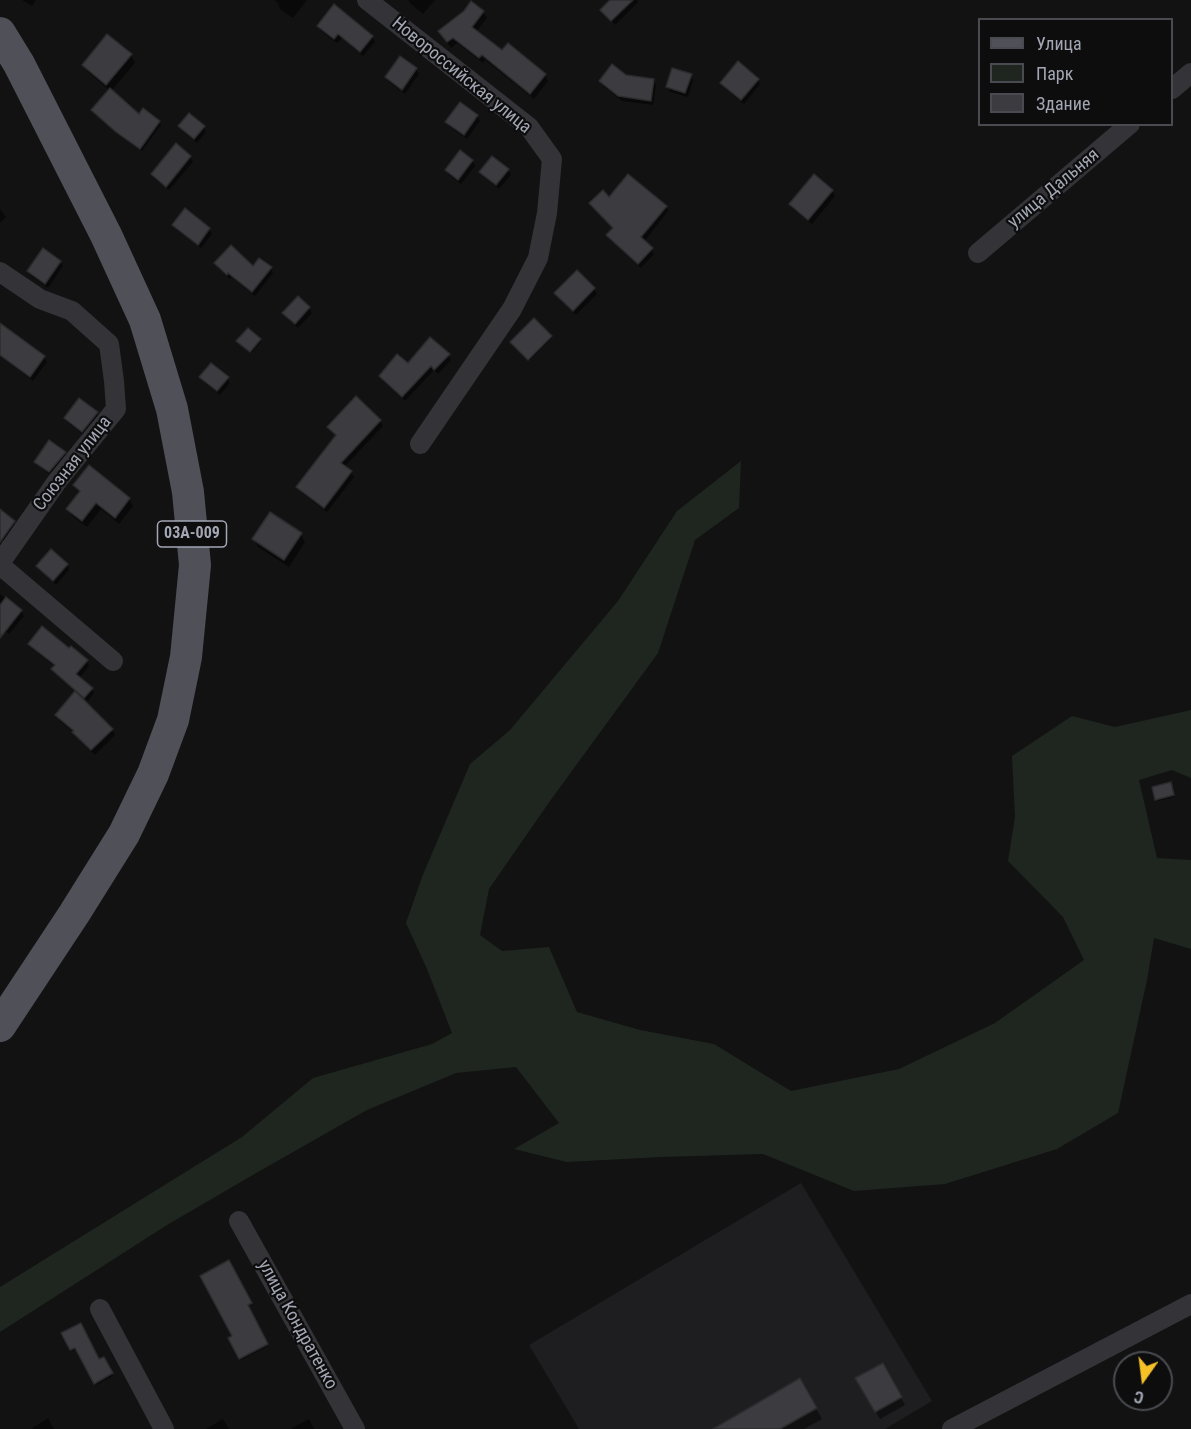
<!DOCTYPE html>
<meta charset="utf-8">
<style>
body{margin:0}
#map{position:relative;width:1191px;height:1429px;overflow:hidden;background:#121213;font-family:"Roboto Condensed",sans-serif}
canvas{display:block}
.legend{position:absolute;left:978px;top:18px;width:195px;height:108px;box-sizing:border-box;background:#0d0d0e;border:2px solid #494b50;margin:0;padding:8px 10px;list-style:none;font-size:18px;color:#a3a7b4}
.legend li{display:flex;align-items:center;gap:12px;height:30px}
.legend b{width:30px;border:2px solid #494b50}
.north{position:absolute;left:1113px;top:1351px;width:60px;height:60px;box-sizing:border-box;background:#0d0d0e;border:2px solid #494b50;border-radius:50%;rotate:194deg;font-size:16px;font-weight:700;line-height:24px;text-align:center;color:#a3a7b4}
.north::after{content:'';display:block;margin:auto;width:21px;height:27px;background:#f6c127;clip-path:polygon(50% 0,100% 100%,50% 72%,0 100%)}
</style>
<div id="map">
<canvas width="1191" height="1429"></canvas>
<ul class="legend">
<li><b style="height:8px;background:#4f5058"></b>Улица</li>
<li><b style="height:16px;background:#1e261f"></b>Парк</li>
<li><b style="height:16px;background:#3c3c40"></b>Здание</li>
</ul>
<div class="north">С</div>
</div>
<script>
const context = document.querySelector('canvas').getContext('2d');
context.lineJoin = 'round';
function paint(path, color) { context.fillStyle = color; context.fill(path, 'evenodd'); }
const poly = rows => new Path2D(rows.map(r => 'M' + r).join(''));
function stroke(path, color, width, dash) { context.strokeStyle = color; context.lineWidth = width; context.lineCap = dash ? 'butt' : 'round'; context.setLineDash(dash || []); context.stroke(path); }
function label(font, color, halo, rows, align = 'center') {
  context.font = font + ' "Roboto Condensed",sans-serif'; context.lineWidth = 4.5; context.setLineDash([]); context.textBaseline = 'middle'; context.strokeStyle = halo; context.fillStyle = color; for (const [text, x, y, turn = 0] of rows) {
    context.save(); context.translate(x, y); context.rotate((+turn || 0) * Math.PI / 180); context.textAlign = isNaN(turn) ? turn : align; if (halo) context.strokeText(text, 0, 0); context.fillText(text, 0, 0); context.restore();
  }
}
paint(poly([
 [801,1183,932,1401,885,1429,579,1429,529,1345]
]), '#1e1e20');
paint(poly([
 [741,461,739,508,695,540,658,653,550,801,489,889,480,935,502,951,549,947,577,1012,640,1030,714,1044,791,1091,899,1069,995,1023,1084,960,1063,917,1008,861,1015,817,1012,756,1072,716,1115,727,1191,710,1191,778,1172,770,1139,780,1157,858,1191,860,1191,949,1154,938,1147,980,1118,1113,1057,1149,945,1184,854,1191,763,1154,661,1157,567,1162,514,1149,559,1123,516,1067,456,1073,367,1110,258,1172,167,1225,0,1332,0,1287,242,1137,313,1078,432,1044,452,1033,427,969,406,923,422,877,470,764,510,730,618,601,677,511]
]), '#1e261f');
paint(poly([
 [22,0,36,0,32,6],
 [274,0,307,0,293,18,280,9,278,3],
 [408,0,435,0,423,14,410,3],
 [612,0,637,0,638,2,615,25,602,10],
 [334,6,372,37,375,42,363,56,342,38,337,43,321,31,319,26],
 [483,12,487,18,476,32,502,52,545,75,548,81,534,99,485,60,483,63,457,43,451,48,443,37],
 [131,55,135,63,111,91,140,116,159,122,161,125,142,151,120,135,95,114,93,110,110,91,88,72,84,65],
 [400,58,416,69,419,74,405,94,389,82,386,78],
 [691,75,693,80,688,97,670,92,668,87],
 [626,77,653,80,656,85,653,105,622,101,603,86,600,81],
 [758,80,760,84,744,104,725,88,722,83],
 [477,116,480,121,467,139,450,127,447,123],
 [180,126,204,127,206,132,197,143,183,131],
 [190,157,193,162,169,190,155,179,152,174],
 [472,161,475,166,461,184,449,175,446,170],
 [508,170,511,175,499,189,484,176,481,172],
 [814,176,832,191,835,196,812,224,793,209,791,205],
 [609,199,666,207,668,211,644,242,651,249,654,254,641,268,611,240,608,236,614,229,594,208],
 [0,209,6,217,0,223],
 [174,225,209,229,212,234,201,248,177,230],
 [60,262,63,266,48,288,31,276,28,271],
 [216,264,253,268,270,268,273,273,255,296,232,277,230,279,218,268],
 [594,289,597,294,576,315,559,298,556,293],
 [309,308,312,313,298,328,287,318,284,313],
 [0,324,44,357,47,362,33,381,0,356],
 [551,336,552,338,530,360,513,344],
 [260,340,261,342,251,353,239,343],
 [448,355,451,360,438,374,434,370,405,401,383,381,380,376,408,366],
 [201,377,227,378,230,383,220,395,204,382],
 [97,413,100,418,85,436,68,423,66,418],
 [380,421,383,426,344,467,351,472,354,477,327,512,301,492,298,487,336,436,329,427],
 [64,453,67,458,52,476,39,466,36,462],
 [75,486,129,499,133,506,119,524,101,509,87,527,72,516,68,509,79,493],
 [0,519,13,522,16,527,6,542,0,536],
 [301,535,305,542,289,567,258,547,254,539],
 [67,565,69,570,56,585,41,571,38,566],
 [0,594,21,611,24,616,9,634,0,627],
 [30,644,70,650,87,661,89,666,79,678,92,689,94,693,88,701,79,694,77,696,112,730,115,735,95,755,78,738,75,734,60,721,56,715,76,692,56,674,53,669,55,667,33,649],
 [1171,786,1174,797,1158,801,1157,800],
 [228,1262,251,1305,248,1307,268,1346,241,1360,230,1339,234,1336],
 [63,1334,99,1361,104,1359,113,1376,96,1385,77,1349,72,1351],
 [882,1365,905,1405,880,1419,857,1379],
 [800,1380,822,1419,804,1429,716,1429],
 [48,1418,54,1429,33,1429,32,1428],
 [223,1419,229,1429,206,1429],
 [309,1419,314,1429,292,1429,292,1428]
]), '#0007');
const building = poly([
 [610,0,633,0,611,21,600,10,610,0],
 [471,1,484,11,472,27,502,50,508,43,546,74,530,94,482,55,479,58,453,38,447,42,438,31,464,11,471,1],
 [334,4,373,36,360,52,338,34,334,39,317,26,334,4],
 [107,34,132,54,106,85,82,65,107,34],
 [400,56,417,68,402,90,385,77,400,56],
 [738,61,759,79,741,100,720,83,738,61],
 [612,64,626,75,654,79,651,101,618,96,599,81,612,64],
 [672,68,692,74,685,93,666,87,672,68],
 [110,88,139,114,143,108,160,121,140,149,116,132,91,110,110,88],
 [460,102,478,115,464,135,445,122,460,102],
 [189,113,205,126,194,139,178,126,189,113],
 [176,143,191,156,166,187,151,174,176,143],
 [460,150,473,160,458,180,445,170,460,150],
 [492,156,509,169,496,185,479,172,492,156],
 [628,174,667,206,641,237,653,248,638,264,606,235,613,228,589,203,603,190,609,197,628,174],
 [814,174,833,190,808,220,789,204,814,174],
 [185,208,210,228,198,245,172,225,185,208],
 [231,245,253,266,259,258,272,267,252,292,228,273,227,275,214,263,231,245],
 [43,248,61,261,45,284,27,271,43,248],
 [577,270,595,288,573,311,554,293,577,270],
 [298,296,310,307,295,324,282,313,298,296],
 [534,318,552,336,528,360,510,342,534,318],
 [0,323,45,356,30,377,0,355,0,323],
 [248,328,261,339,250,352,236,341,248,328],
 [430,337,450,354,434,370,431,366,402,397,379,376,397,354,408,363,430,337],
 [211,363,229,377,217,391,199,377,211,363],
 [356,396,381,420,341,463,352,471,324,508,296,487,336,435,327,427,356,396],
 [79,398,98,412,82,432,64,418,79,398],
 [49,440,66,452,49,472,34,462,49,440],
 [89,465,130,498,115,518,96,503,82,521,66,509,80,491,73,485,89,465],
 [0,509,15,521,0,542,0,509],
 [270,512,302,533,284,560,252,539,270,512],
 [51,549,68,564,53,581,36,566,51,549],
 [6,597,22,610,0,638,0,605,6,597],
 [42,626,69,648,71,646,88,660,76,674,93,688,84,698,51,669,55,665,28,644,42,626],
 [75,691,113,729,91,750,72,732,74,731,55,715,75,691],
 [1171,782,1174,795,1155,800,1152,787,1171,782],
 [229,1260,252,1303,248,1305,268,1344,239,1359,228,1338,232,1336,200,1276,229,1260],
 [81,1323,99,1359,104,1357,113,1373,94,1384,75,1348,70,1350,61,1333,81,1323],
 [883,1363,902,1397,875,1412,855,1378,883,1363],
 [800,1378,817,1408,780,1429,713,1429,800,1378]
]);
paint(building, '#3c3c40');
stroke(building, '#2c2c2f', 1.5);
stroke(poly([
 [367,0,529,127,552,159,547,213,538,258,512,309,420,444],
 [1172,89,1191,73],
 [978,253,1130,124],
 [0,272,40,299,72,311,109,344,114,381,116,409,58,480,0,563],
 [0,565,113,661],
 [239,1221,355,1429],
 [100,1309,164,1429],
 [952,1429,1191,1304]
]), '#333338', 20);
stroke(poly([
 [0,33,19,64,106,235,145,320,172,409,188,492,195,565,186,657,173,720,153,774,124,834,74,914,0,1026]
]), '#4f5058', 32);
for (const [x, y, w] of [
 [192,534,69]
]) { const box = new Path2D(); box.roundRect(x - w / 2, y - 13, w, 26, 4.5); context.fillStyle = '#0d0d0e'; context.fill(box); stroke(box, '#a3a7b4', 1.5); }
label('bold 16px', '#a3a7b4', null, [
 ["03А-009",192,534]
]);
label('18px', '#a3a7b4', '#0d0d0e', [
 ["Новороссийская улица",461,76,39],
 ["улица Дальняя",1054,189,-40],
 ["Союзная улица",73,464,-52],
 ["улица Кондратенко",297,1325,61]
]);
</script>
